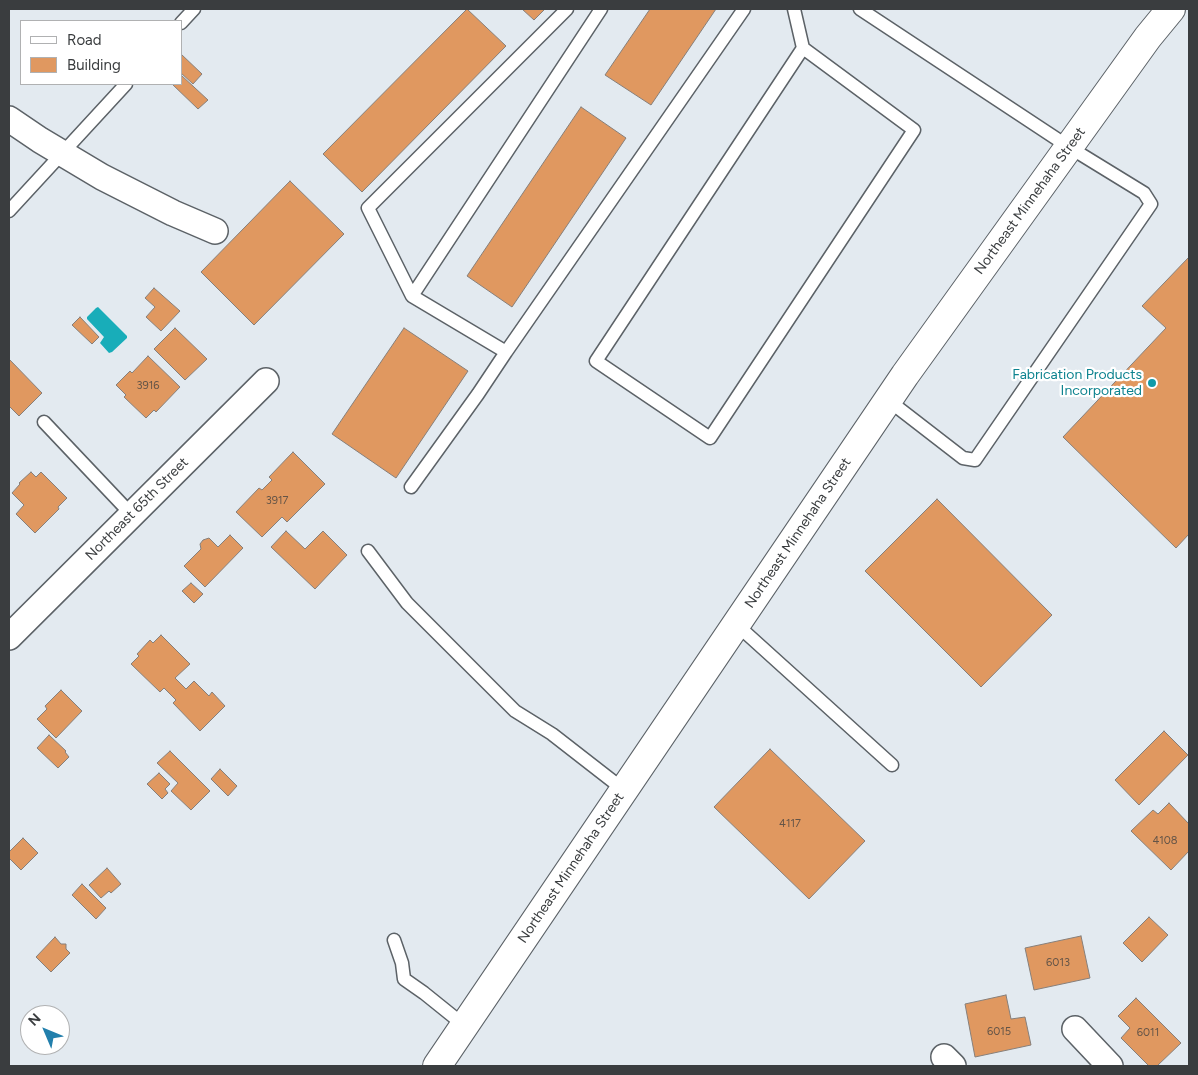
<!DOCTYPE html>
<style>
body{margin:0}
#map{position:relative;width:1198px;height:1075px;overflow:hidden;background:#e3eaf0;font-family:Figtree,sans-serif}
canvas{display:block}
.frame{position:absolute;inset:0;border:10px solid #3a3d3f;pointer-events:none}
.legend{position:absolute;left:20px;top:20px;width:162px;height:65px;box-sizing:border-box;background:#fff;border:1px solid #b0b1b2;margin:0;padding:6px 9px;list-style:none;font-size:15px;color:#3a3d3f}
.legend li{display:flex;align-items:center;gap:10px;height:25px}
.legend b{width:25px;border:1px solid #b0b1b2}
.north{position:absolute;left:20px;top:1005px;width:50px;height:50px;box-sizing:border-box;background:#fff;border:1px solid #b0b1b2;border-radius:50%;rotate:315deg;font-size:14px;font-weight:700;line-height:20px;text-align:center;color:#3a3d3f}
.north::after{content:'';display:block;margin:auto;width:18px;height:22px;background:#227fac;clip-path:polygon(50% 0,100% 100%,50% 72%,0 100%)}
</style>
<div id="map">
<canvas width="1198" height="1075"></canvas>
<div class="frame"></div>
<ul class="legend">
<li><b style="height:6px;background:#fff"></b>Road</li>
<li><b style="height:14px;background:#e09860"></b>Building</li>
</ul>
<div class="north">N</div>
</div>
<script>
const context = document.querySelector('canvas').getContext('2d');
context.lineJoin = 'round';
function paint(path, color) { context.fillStyle = color; context.fill(path, 'evenodd'); }
const poly = rows => new Path2D(rows.map(r => 'M' + r).join(''));
function stroke(path, color, width, dash) { context.strokeStyle = color; context.lineWidth = width; context.lineCap = dash ? 'butt' : 'round'; context.setLineDash(dash || []); context.stroke(path); }
function label(font, color, halo, rows, align = 'center') {
  context.font = font + ' Figtree,sans-serif'; context.lineWidth = 4.5; context.setLineDash([]); context.textBaseline = 'middle'; context.strokeStyle = halo; context.fillStyle = color; for (const [text, x, y, turn = 0] of rows) {
    context.save(); context.translate(x, y); context.rotate((+turn || 0) * Math.PI / 180); context.textAlign = isNaN(turn) ? turn : align; if (halo) context.strokeText(text, 0, 0); context.fillText(text, 0, 0); context.restore();
  }
}
paint(poly([
 [98,307,127,336,127,338,112,352,109,353,100,343,104,337,87,319,87,317,96,308]
]), '#18adb9');
const building = poly([
 [467,9,506,46,362,192,323,154,467,9],
 [522,9,545,9,534,20,522,9],
 [650,9,716,9,651,105,605,75,650,9],
 [181,54,202,74,193,84,181,73,181,54],
 [181,75,208,100,198,109,172,84,181,84,181,75],
 [581,107,626,138,512,307,467,276,581,107],
 [290,181,344,234,254,325,201,272,290,181],
 [1189,257,1189,534,1176,548,1063,437,1166,328,1142,306,1189,257],
 [154,288,180,311,161,331,146,317,155,307,145,298,154,288],
 [80,317,99,337,92,344,72,325,80,317],
 [175,328,207,359,185,380,154,349,175,328],
 [404,328,468,371,396,478,332,434,404,328],
 [148,356,180,387,156,412,154,410,146,418,124,397,126,395,116,385,130,371,132,373,148,356],
 [9,359,42,393,19,416,9,406,9,359],
 [293,452,325,484,287,522,282,517,262,537,236,512,259,488,262,490,272,480,269,477,293,452],
 [31,472,36,477,41,472,67,498,58,507,59,509,35,533,16,514,24,505,12,493,20,484,19,483,31,472],
 [937,499,1052,615,981,687,865,571,937,499],
 [286,531,305,549,323,531,347,555,315,589,271,547,286,531],
 [230,535,243,548,205,587,184,566,201,549,200,544,203,540,209,538,218,547,230,535],
 [191,583,203,594,194,603,182,591,191,583],
 [161,635,190,664,175,678,186,689,194,681,209,696,212,692,225,706,200,731,173,703,176,700,164,688,160,692,131,664,139,656,137,654,150,640,153,643,161,635],
 [61,690,82,711,56,738,37,719,47,709,45,706,61,690],
 [1164,731,1188,755,1139,805,1115,780,1164,731],
 [49,735,66,751,65,752,69,757,58,768,37,748,49,735],
 [770,749,865,841,809,899,714,807,770,749],
 [170,751,210,791,191,810,171,791,178,783,157,763,170,751],
 [220,769,237,786,228,796,211,779,220,769],
 [159,773,170,784,165,789,168,793,162,799,147,784,159,773],
 [1169,803,1189,824,1189,851,1171,870,1131,831,1153,810,1158,814,1169,803],
 [23,838,38,853,21,870,9,858,9,852,23,838],
 [107,868,121,884,111,893,109,891,101,898,89,885,107,868],
 [82,884,106,908,96,919,72,895,82,884],
 [1149,917,1168,935,1142,962,1123,943,1149,917],
 [1081,936,1090,978,1034,990,1025,948,1081,936],
 [55,937,61,944,66,944,66,949,70,953,51,972,36,957,55,937],
 [1006,995,1011,1019,1025,1017,1031,1045,975,1057,965,1004,1006,995],
 [1136,998,1181,1043,1157,1066,1149,1066,1121,1038,1130,1028,1118,1016,1136,998]
]);
paint(building, '#e09860');
stroke(building, '#867f7a', 1);
const lane = poly([
 [601,9,412,296,506,352,744,9],
 [794,9,803,48,914,130,710,438,596,361,803,48],
 [860,9,1069,147,1144,193,1151,204,975,460,963,458,888,400],
 [181,23,194,9],
 [9,211,126,84],
 [412,296,368,208,567,9],
 [44,422,132,515],
 [411,487,478,394,506,352],
 [368,551,407,603,515,711,552,734,624,790],
 [736,624,892,765],
 [394,940,402,963,404,979,424,993,465,1026]
]);
const street = poly([
 [9,119,40,140,102,177,173,213,215,231],
 [9,637,266,381],
 [1075,1029,1110,1066],
 [944,1057,953,1066]
]);
const secondary = poly([
 [437,1066,905,375,1148,37,1171,9]
]);
stroke(lane, '#5c6267', 15);
stroke(street, '#5c6267', 28);
stroke(secondary, '#5c6267', 30);
stroke(lane, '#fff', 12);
stroke(street, '#fff', 25);
stroke(secondary, '#fff', 28);
for (const [x, y, r, color] of [
 [1152,383,5,"#0f9aa8"]
]) { const dot = new Path2D(); dot.arc(x, y, r, 0, 2 * Math.PI); context.fillStyle = color; context.fill(dot); stroke(dot, '#fff', 2); }
label('11px', '#645447', null, [
 ["3916",148,386],
 ["3917",277,501],
 ["4117",790,824],
 ["4108",1165,841],
 ["6013",1058,963],
 ["6015",999,1032],
 ["6011",1148,1033]
]);
label('14px', '#3a3d3f', '#fff', [
 ["Northeast Minnehaha Street",1030,201,-54],
 ["Northeast 65th Street",137,509,-45],
 ["Northeast Minnehaha Street",798,533,-56],
 ["Northeast Minnehaha Street",571,868,-56]
]);
label('14px', '#0d838f', '#fff', [
 ["Fabrication Products",1142,375],
 ["Incorporated",1142,391]
], 'right');
</script>
